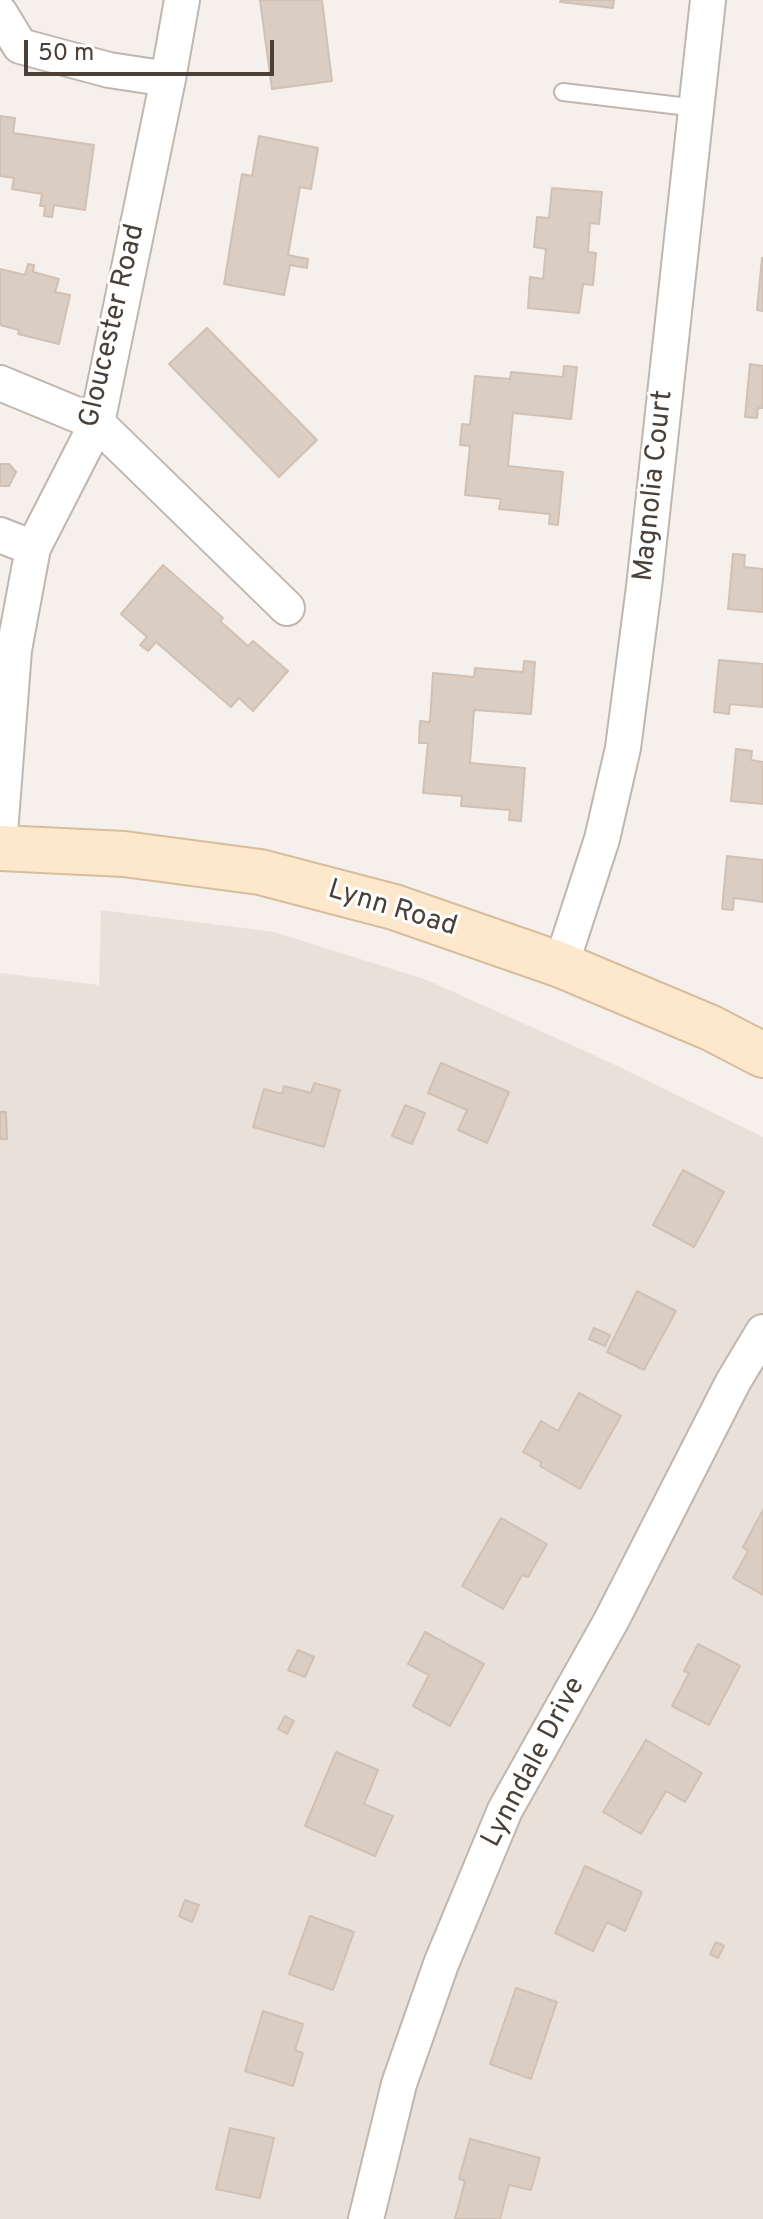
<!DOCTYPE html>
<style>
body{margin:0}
#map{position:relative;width:763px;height:2219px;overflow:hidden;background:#f5f0eb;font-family:Overpass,sans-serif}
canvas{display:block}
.scale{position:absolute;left:24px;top:40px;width:250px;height:36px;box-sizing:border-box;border:4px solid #4a4038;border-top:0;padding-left:10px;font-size:24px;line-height:28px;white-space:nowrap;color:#4a4038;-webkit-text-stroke:6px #fff;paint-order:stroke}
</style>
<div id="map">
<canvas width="763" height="2219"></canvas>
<div class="scale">50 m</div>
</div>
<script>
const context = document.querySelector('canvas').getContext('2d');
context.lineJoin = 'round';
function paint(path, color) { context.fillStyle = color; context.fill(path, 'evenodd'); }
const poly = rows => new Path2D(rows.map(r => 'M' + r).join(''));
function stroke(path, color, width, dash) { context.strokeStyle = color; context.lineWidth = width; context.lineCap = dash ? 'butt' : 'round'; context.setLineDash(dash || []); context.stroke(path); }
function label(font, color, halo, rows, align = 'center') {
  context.font = font + ' Overpass,sans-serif'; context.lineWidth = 6; context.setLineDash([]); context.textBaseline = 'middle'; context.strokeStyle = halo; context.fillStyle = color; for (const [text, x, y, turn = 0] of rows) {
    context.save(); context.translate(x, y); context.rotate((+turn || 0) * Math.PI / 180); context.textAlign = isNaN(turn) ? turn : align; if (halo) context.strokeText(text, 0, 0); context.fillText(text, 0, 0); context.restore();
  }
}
paint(poly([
 [101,910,274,932,427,980,607,1061,763,1137,763,2219,0,2219,0,973,99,985]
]), '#e9e1d9');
const building = poly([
 [260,0,322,0,332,81,272,89,260,0],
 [561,0,614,0,613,8,560,2,561,0],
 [0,116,15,118,13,133,94,145,85,210,54,205,52,217,44,216,45,206,40,206,42,194,12,189,14,178,0,176,0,116],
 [259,136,318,148,311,189,300,187,288,255,308,259,307,268,290,265,284,295,224,284,242,174,252,176,259,136],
 [552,188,602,192,599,224,590,223,588,252,596,253,593,285,583,284,579,313,528,308,530,277,543,279,546,249,534,247,537,217,549,218,552,188],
 [762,258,763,258,763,311,757,310,762,258],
 [28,264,34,265,33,272,59,279,55,292,70,295,59,344,18,334,19,330,0,325,0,269,25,275,28,264],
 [207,328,317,440,279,477,169,364,207,328],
 [750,364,763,366,763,408,758,408,757,418,745,417,750,364],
 [564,366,577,367,571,419,513,413,508,466,563,472,558,525,549,524,550,514,499,509,501,499,465,495,470,446,460,445,462,424,470,425,475,376,510,379,511,372,563,377,564,366],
 [0,464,9,464,16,472,9,486,0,486,0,464],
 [733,554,745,555,744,567,763,569,763,612,728,609,733,554],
 [163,565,223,618,220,621,248,646,253,641,288,671,253,711,239,698,231,707,156,642,148,651,140,645,147,637,121,614,163,565],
 [719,660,763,664,763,707,730,704,729,714,714,712,719,660],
 [524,661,535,662,531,714,474,710,470,763,525,768,521,821,509,820,510,810,461,806,462,796,423,793,428,743,419,743,420,721,430,722,433,673,474,677,475,668,523,672,524,661],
 [736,749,752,751,751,760,763,762,763,804,731,801,736,749],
 [727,856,763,860,763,902,734,898,733,910,722,909,727,856],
 [441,1063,509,1092,487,1143,458,1130,467,1110,428,1093,441,1063],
 [314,1083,340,1090,324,1147,253,1127,264,1089,282,1094,284,1086,311,1093,314,1083],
 [405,1105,425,1113,412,1144,392,1136,405,1105],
 [0,1112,6,1112,7,1139,0,1139,0,1112],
 [683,1170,724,1192,694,1247,653,1225,683,1170],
 [637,1291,676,1311,644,1370,607,1352,637,1291],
 [594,1328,610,1335,605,1346,589,1339,594,1328],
 [579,1393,621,1416,580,1489,540,1466,541,1462,523,1452,541,1421,558,1431,579,1393],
 [763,1510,763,1595,733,1578,748,1551,743,1547,763,1510],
 [501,1518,547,1544,528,1577,522,1575,503,1609,462,1586,501,1518],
 [425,1632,484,1664,450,1726,413,1706,429,1675,408,1664,425,1632],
 [698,1644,740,1666,709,1725,672,1706,689,1673,684,1671,698,1644],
 [298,1650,314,1657,305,1677,288,1670,298,1650],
 [285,1716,294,1721,287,1734,278,1729,285,1716],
 [646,1740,702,1773,685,1802,666,1791,641,1834,603,1812,646,1740],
 [336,1752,378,1770,364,1804,393,1816,375,1856,305,1826,336,1752],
 [585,1866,642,1892,625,1931,607,1922,593,1951,555,1933,585,1866],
 [185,1900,199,1905,192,1922,179,1916,185,1900],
 [310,1916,354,1932,333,1990,289,1974,310,1916],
 [716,1942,724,1946,718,1958,710,1954,716,1942],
 [516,1988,557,2002,531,2079,490,2064,516,1988],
 [263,2011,303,2024,295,2050,303,2053,293,2086,245,2071,263,2011],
 [230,2128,274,2138,260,2198,216,2189,230,2128],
 [470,2139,540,2158,531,2190,509,2185,500,2219,455,2219,465,2181,459,2179,470,2139]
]);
paint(building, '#dacdc3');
stroke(building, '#d2c0b3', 2);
const service = poly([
 [563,92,697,108]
]);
const minor = poly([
 [0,13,20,46,109,70,168,79],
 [0,383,97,423,287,608],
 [0,535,33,548],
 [0,833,14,650,33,548,97,423,168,79,182,0],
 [561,965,602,839,623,748,644,587,708,0],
 [366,2219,399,2084,441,1964,505,1810,611,1621,733,1382,763,1332]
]);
const secondary = poly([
 [0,848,124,854,260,872,394,907,561,965,711,1028,763,1055]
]);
stroke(service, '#c1b6ad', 20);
stroke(minor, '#c1b6ad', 38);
stroke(secondary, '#d8bd9d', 48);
stroke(service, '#fff', 16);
stroke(minor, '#fff', 34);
stroke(secondary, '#fee8cc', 44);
label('28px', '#4a4038', '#fff', [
 ["Gloucester Road",114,326,-77],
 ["Magnolia Court",655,486,-84],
 ["Lynn Road",392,910,17],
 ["Lynndale Drive",535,1763,-62]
]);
</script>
